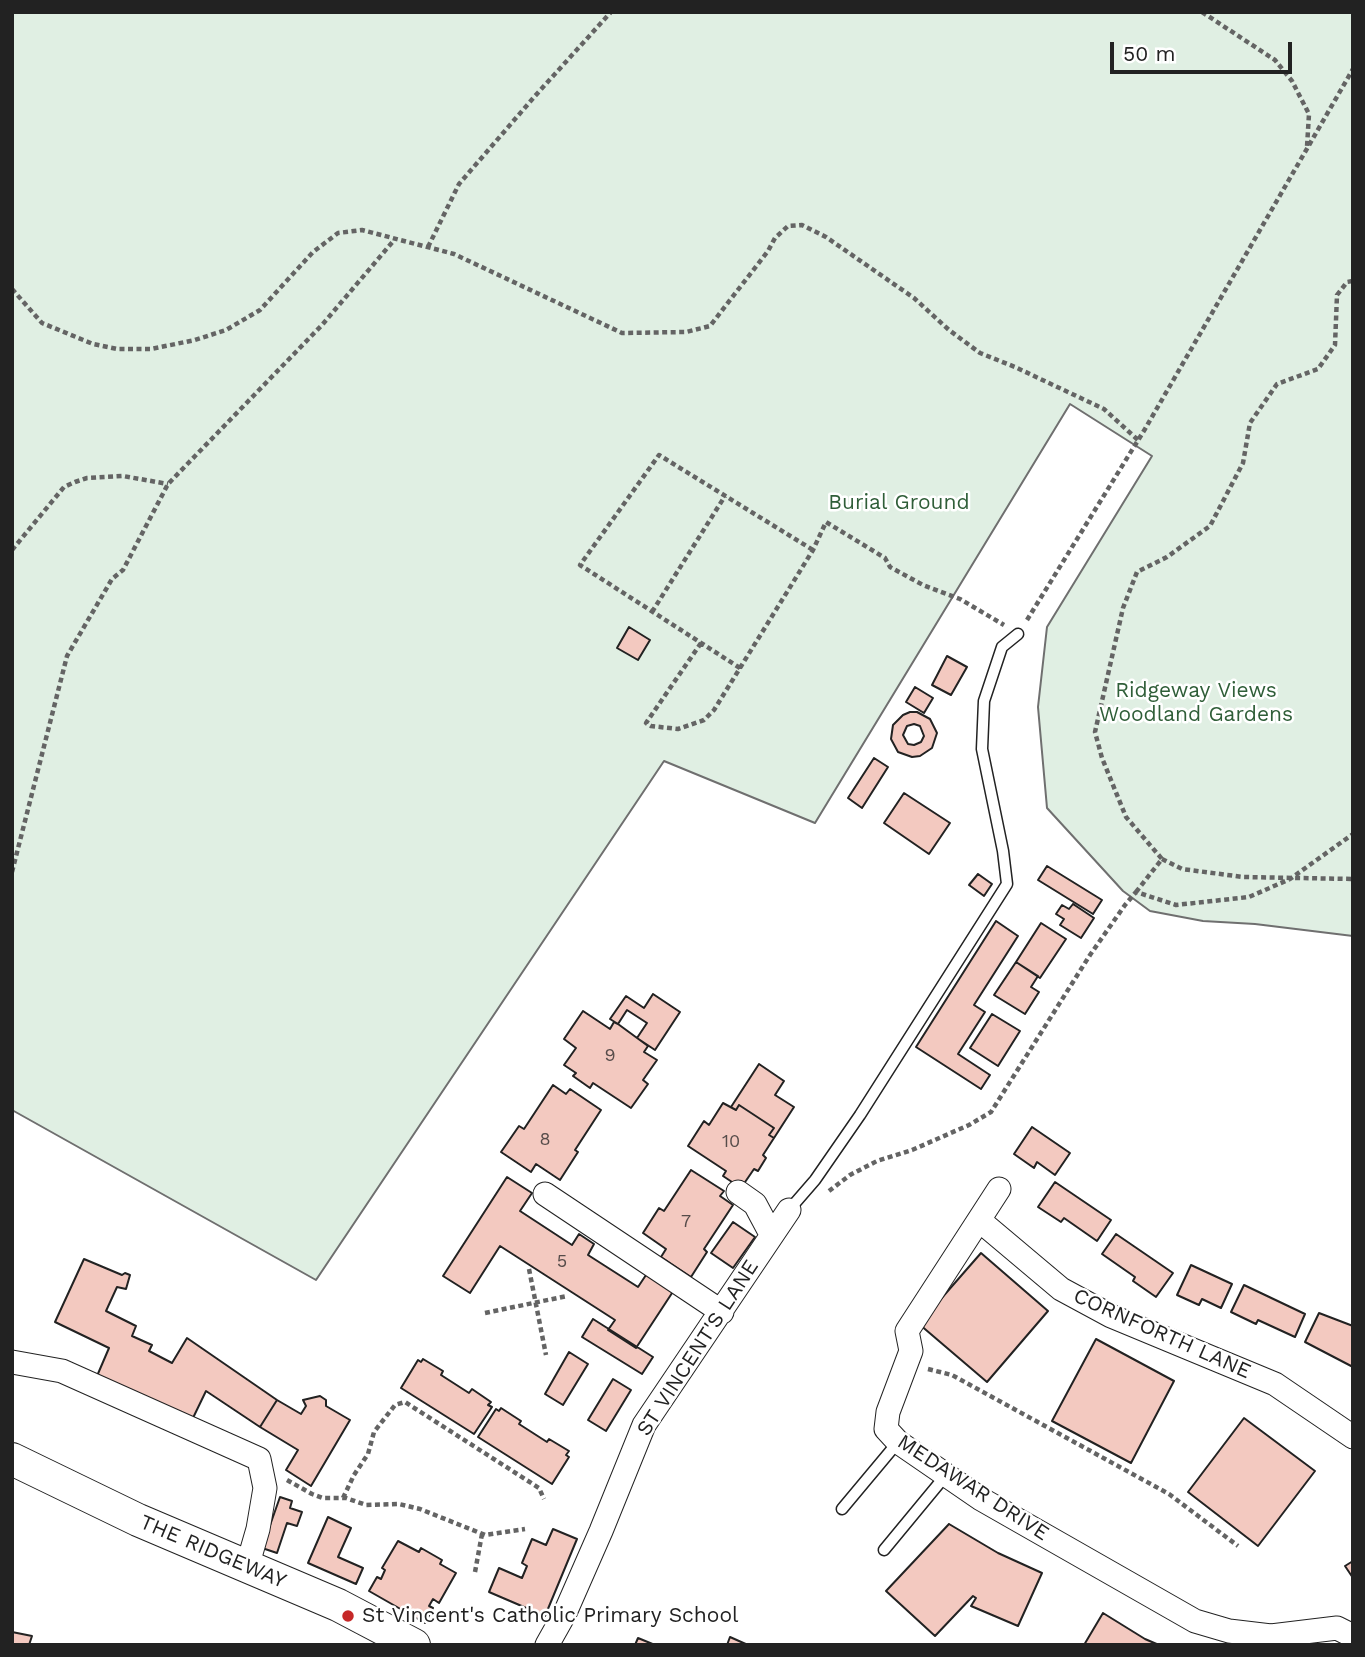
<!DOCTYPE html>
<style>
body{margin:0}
#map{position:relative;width:1365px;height:1657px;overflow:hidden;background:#fff;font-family:"Work Sans",sans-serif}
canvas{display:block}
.frame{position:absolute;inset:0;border:14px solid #222;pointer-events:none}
.scale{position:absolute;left:1110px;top:42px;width:182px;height:32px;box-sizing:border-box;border:4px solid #222;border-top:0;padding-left:9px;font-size:21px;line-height:24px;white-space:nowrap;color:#222;-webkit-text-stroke:5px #fff;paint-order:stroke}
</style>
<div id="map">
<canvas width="1365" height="1657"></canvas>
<div class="frame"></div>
<div class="scale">50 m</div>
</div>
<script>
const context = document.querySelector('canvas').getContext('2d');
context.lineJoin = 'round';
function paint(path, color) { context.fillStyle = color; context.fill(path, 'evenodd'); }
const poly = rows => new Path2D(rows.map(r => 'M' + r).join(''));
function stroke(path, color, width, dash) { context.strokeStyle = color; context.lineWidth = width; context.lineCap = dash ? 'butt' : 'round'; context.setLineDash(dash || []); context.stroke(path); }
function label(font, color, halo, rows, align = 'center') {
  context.font = font + ' "Work Sans",sans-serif'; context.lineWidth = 5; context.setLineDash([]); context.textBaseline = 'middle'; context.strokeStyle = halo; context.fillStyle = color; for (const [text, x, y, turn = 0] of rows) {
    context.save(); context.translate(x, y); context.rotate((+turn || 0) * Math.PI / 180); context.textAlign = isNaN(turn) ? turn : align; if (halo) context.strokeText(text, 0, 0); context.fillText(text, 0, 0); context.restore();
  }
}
const green = poly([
 [12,12,1353,12,1353,936,1255,924,1203,921,1150,911,1123,891,1047,808,1038,707,1047,627,1152,456,1070,404,815,823,664,761,316,1280,12,1110,12,12]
]);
paint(green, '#e0efe3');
stroke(green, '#6f6f6f', 2);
const building = poly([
 [629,627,650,640,638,660,617,648,629,627],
 [947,656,967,667,951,695,932,685,947,656],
 [915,687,933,698,924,713,906,702,915,687],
 [910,712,917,712,930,719,937,733,932,748,920,756,912,757,898,752,891,739,893,725,903,715,910,712],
 [914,724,920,726,924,736,921,742,914,745,908,744,903,735,907,726,914,724],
 [874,758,888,767,862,808,848,798,874,758],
 [904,793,950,823,929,854,884,823,904,793],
 [1047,866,1102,900,1093,914,1038,880,1047,866],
 [978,874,992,884,984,896,969,885,978,874],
 [1073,904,1094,918,1081,938,1060,925,1064,919,1056,914,1062,905,1069,909,1073,904],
 [996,921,1018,936,974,1005,985,1012,958,1054,990,1075,981,1089,916,1047,996,921],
 [1041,923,1066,939,1040,978,1016,962,1041,923],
 [1016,962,1038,976,1031,987,1039,992,1025,1014,994,995,1016,962],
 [653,994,680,1012,655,1050,637,1038,647,1023,627,1010,618,1024,610,1019,626,996,644,1008,653,994],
 [583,1011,610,1029,614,1022,618,1024,648,1046,644,1052,657,1060,643,1080,648,1084,631,1108,593,1083,590,1088,573,1076,576,1073,564,1065,576,1048,564,1039,583,1011],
 [992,1014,1020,1031,998,1066,970,1048,992,1014],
 [759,1064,784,1081,775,1095,794,1107,774,1138,769,1135,774,1128,739,1105,736,1110,731,1107,759,1064],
 [553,1085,566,1094,570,1089,601,1110,575,1150,578,1152,560,1180,536,1164,531,1172,501,1152,519,1126,524,1129,553,1085],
 [723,1103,736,1110,739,1105,774,1128,769,1135,774,1138,763,1155,766,1158,758,1171,754,1169,741,1188,723,1176,726,1171,688,1146,704,1121,709,1125,723,1103],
 [1032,1127,1070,1153,1055,1175,1037,1162,1034,1168,1014,1154,1032,1127],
 [691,1170,724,1191,720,1196,733,1205,704,1249,707,1252,691,1277,661,1257,666,1249,643,1233,659,1208,664,1211,691,1170],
 [507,1177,532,1193,520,1211,572,1245,579,1234,594,1244,588,1255,638,1287,650,1269,676,1287,636,1348,608,1330,615,1320,500,1246,470,1293,443,1276,507,1177],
 [1055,1182,1111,1220,1097,1241,1064,1218,1061,1222,1038,1207,1055,1182],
 [733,1222,755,1237,733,1268,711,1253,733,1222],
 [1116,1234,1173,1273,1156,1297,1133,1281,1135,1277,1102,1254,1116,1234],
 [981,1253,1048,1311,987,1382,919,1324,981,1253],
 [84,1259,122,1275,125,1273,130,1275,126,1289,117,1287,106,1311,136,1326,132,1336,152,1345,149,1351,172,1363,187,1338,277,1400,260,1427,206,1391,192,1420,97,1376,109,1348,55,1322,84,1259],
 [1191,1265,1232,1284,1221,1308,1202,1299,1199,1305,1177,1295,1191,1265],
 [1244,1285,1305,1314,1295,1337,1258,1320,1256,1324,1231,1312,1244,1285],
 [1319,1313,1353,1326,1353,1367,1305,1342,1319,1313],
 [593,1319,653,1357,642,1374,582,1337,593,1319],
 [1096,1339,1174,1381,1131,1463,1052,1421,1096,1339],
 [569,1352,588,1364,563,1405,545,1394,569,1352],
 [423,1359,443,1371,441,1375,469,1393,472,1389,491,1402,488,1405,492,1407,474,1434,401,1388,418,1360,421,1362,423,1359],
 [613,1379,631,1390,606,1431,588,1420,613,1379],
 [320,1396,326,1400,326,1406,350,1420,311,1486,286,1470,298,1450,260,1427,277,1400,301,1414,306,1406,303,1400,320,1396],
 [501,1408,521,1421,519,1424,547,1442,549,1439,569,1451,566,1455,569,1457,552,1484,478,1437,496,1409,499,1411,501,1408],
 [1244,1418,1315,1471,1258,1546,1188,1492,1244,1418],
 [280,1497,292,1501,290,1508,302,1512,297,1526,287,1523,277,1553,262,1548,280,1497],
 [328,1517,351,1528,338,1557,363,1568,356,1584,308,1563,328,1517],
 [949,1524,998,1553,1042,1573,1018,1626,971,1606,976,1598,973,1596,935,1636,886,1591,949,1524],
 [553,1529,577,1539,545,1616,489,1592,499,1568,522,1578,527,1566,522,1563,532,1539,546,1545,553,1529],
 [398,1541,419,1552,421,1548,442,1560,440,1564,456,1573,439,1603,433,1599,429,1606,433,1608,425,1623,369,1591,377,1577,381,1579,385,1570,382,1568,398,1541],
 [1353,1561,1353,1578,1345,1566,1353,1561],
 [1103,1613,1145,1639,1159,1645,1084,1645,1103,1613],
 [12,1632,32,1636,29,1645,12,1645,12,1632],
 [730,1637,748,1645,727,1645,730,1637],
 [638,1638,655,1645,635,1645,638,1638]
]);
paint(building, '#f3c9c0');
stroke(building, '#222', 2);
const lane = poly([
 [789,1210,815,1180,860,1115,1007,884,1003,851,982,749,984,701,1002,647,1018,634],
 [842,1509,898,1442],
 [884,1550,946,1475]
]);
const street = poly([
 [999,1189,907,1331,911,1351,888,1412,886,1429,898,1442,981,1499,1195,1621,1229,1631,1271,1636,1337,1628,1353,1636],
 [738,1192,755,1204,771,1234],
 [545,1194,722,1312],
 [979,1220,1061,1289,1111,1316,1275,1384,1353,1437],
 [12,1362,62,1371,259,1459,265,1488,258,1529,247,1567],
 [547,1645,565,1613,601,1531,644,1425,789,1210]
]);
const secondary = poly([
 [12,1459,138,1520,338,1605,414,1645]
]);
stroke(lane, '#222', 13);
stroke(street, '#222', 25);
stroke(secondary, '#222', 34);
stroke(poly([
 [1202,12,1275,60,1292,81,1309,114,1307,147],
 [428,247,459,184,535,96,611,12],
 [12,289,42,323,93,344,117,349,151,349,195,340,226,330,260,310,313,252,338,233,362,230,454,254,622,333,686,332,710,326,768,251,775,238,788,226,802,225,826,237,914,298,949,330,980,353,1015,367,1104,409,1138,440],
 [12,550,64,487,75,482,87,478,123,476,168,484],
 [652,612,725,496],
 [1027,620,1145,429,1353,69],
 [701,643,646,723,651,726,678,729,704,720,714,710,813,550,826,522,885,558,890,567,923,585,960,599,1004,625],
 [740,668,580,565,659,455,813,550],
 [1162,859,1182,869,1243,877,1353,879],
 [12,872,67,656,112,579,123,570,168,484,322,325,395,239],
 [1136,892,1162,859,1126,817,1102,758,1095,732,1123,608,1137,572,1167,557,1210,526,1243,463,1250,423,1277,384,1318,369,1335,345,1337,295,1347,282,1353,281],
 [829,1191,850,1175,877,1161,912,1150,969,1125,991,1112,1090,955,1125,905,1136,892,1176,905,1249,897,1290,879,1353,834],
 [529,1269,546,1355],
 [485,1313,567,1296],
 [928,1369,952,1375,1169,1494,1238,1546],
 [287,1480,312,1494,323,1498,346,1498,366,1505,399,1504,420,1509,485,1535,525,1529],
 [343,1498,354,1475,368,1454,374,1432,395,1405,405,1402,539,1488,544,1499],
 [475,1572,482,1534]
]), '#646464', 4.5, [5, 3.5]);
stroke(lane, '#fff', 10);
stroke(street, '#fff', 23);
stroke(secondary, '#fff', 32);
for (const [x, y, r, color] of [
 [348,1616,7,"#c62828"]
]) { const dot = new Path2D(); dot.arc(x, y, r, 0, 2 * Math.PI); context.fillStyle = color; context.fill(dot); stroke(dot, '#fff', 2.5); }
label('18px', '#564c4a', null, [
 ["9",610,1056],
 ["8",545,1140],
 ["10",731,1142],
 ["7",686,1222],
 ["5",562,1262]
]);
label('21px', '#2f5e38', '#fff', [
 ["Burial Ground",899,503],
 ["Ridgeway Views",1196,691],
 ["Woodland Gardens",1196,715]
]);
label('21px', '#222', '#fff', [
 ["CORNFORTH LANE",1162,1334,24],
 ["ST VINCENT'S LANE",698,1348,-57],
 ["MEDAWAR DRIVE",973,1488,33],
 ["THE RIDGEWAY",213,1552,23]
]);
label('21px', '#222', '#fff', [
 ["St Vincent's Catholic Primary School",362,1616]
], 'left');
</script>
